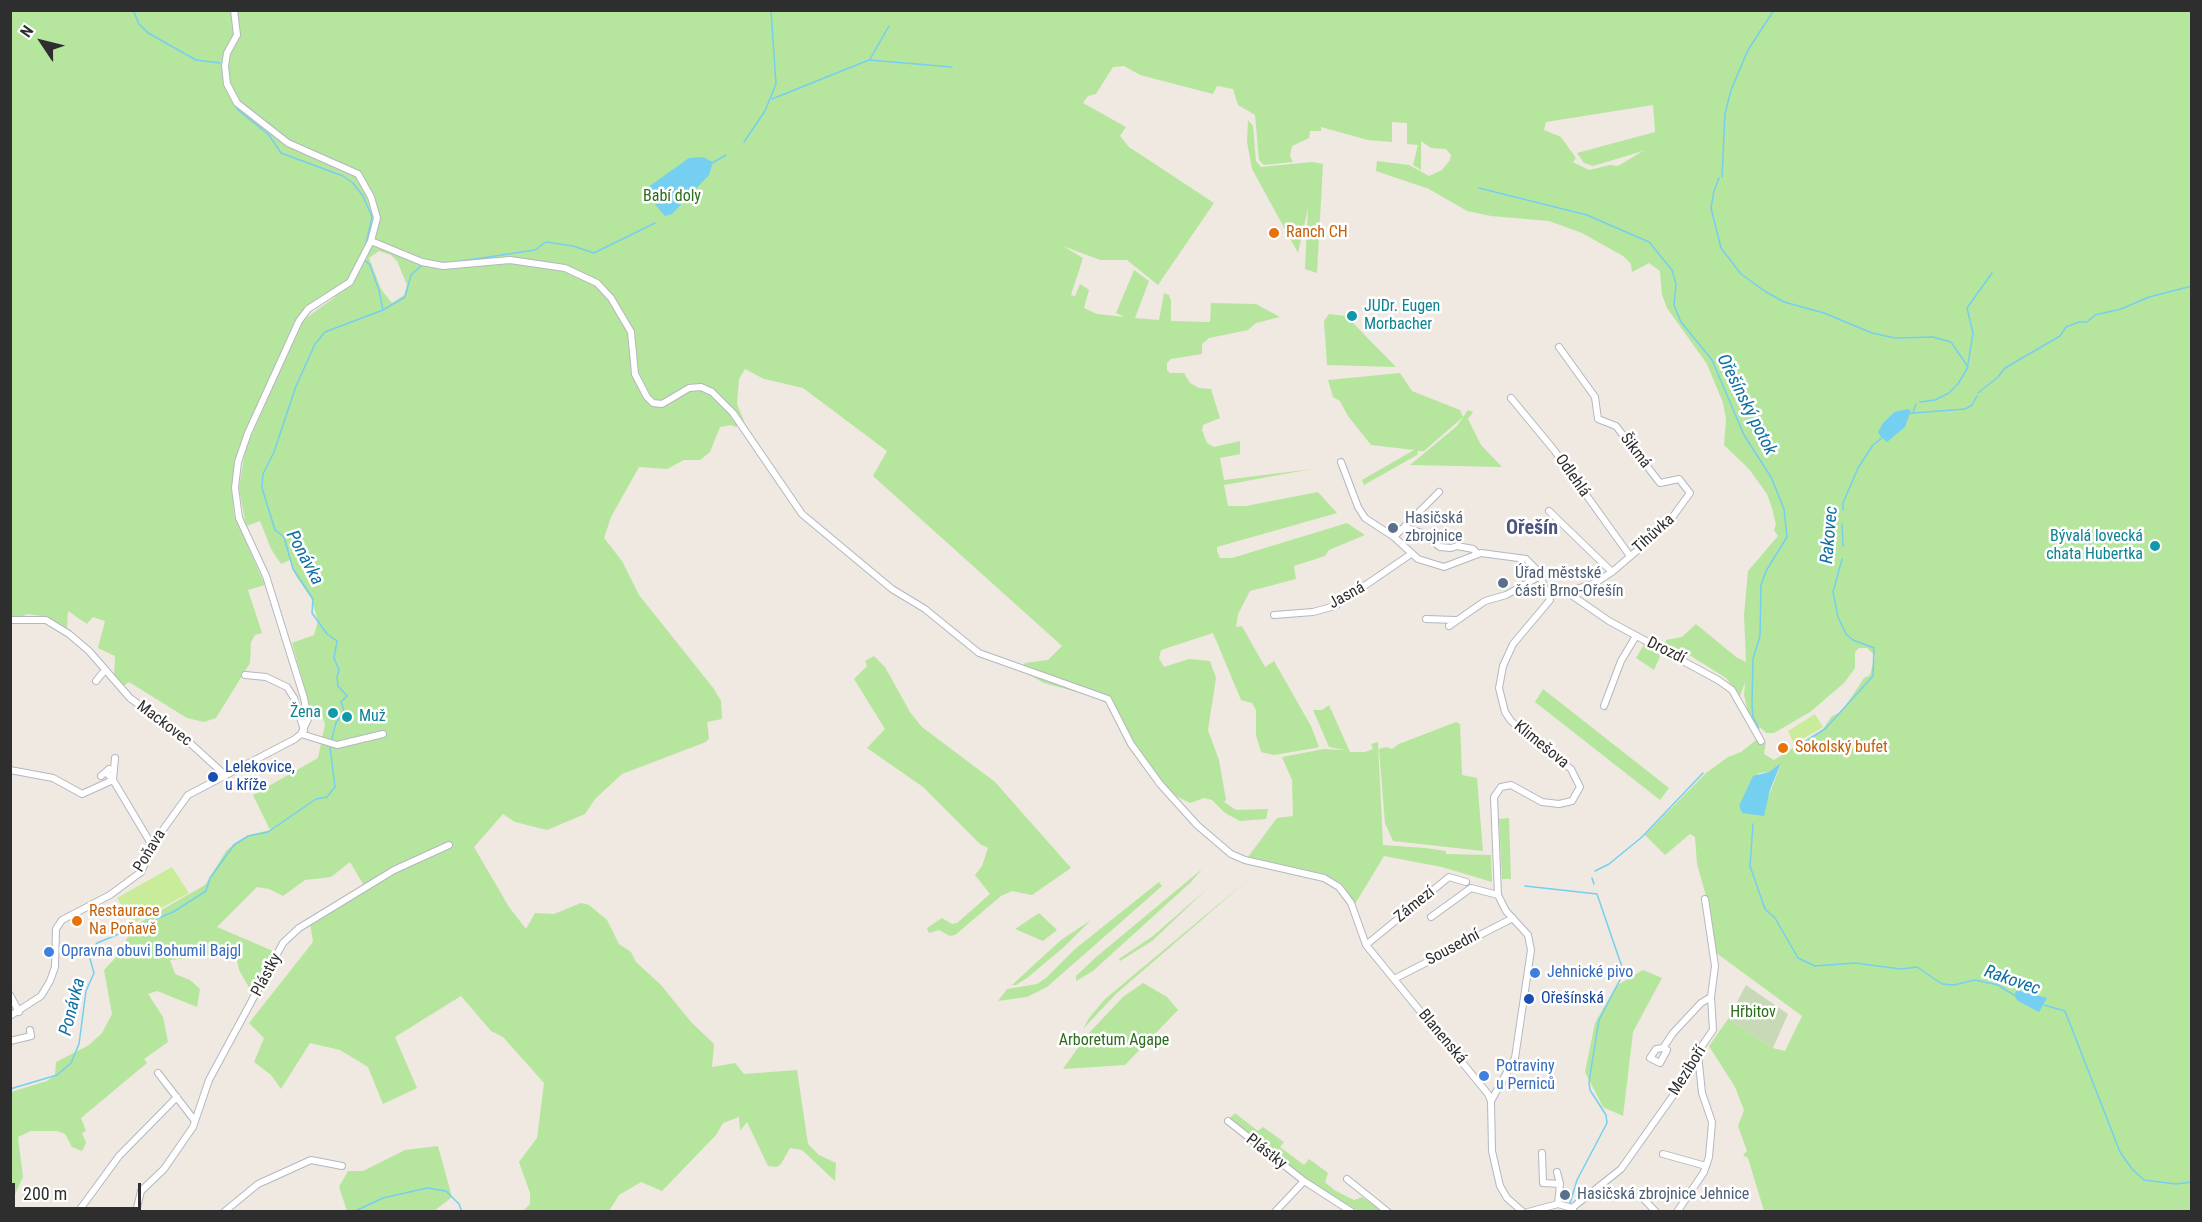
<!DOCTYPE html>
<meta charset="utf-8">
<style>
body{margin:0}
#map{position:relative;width:2202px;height:1222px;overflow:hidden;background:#efe9e1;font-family:"Roboto Condensed",sans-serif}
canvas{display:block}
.frame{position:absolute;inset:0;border:12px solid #2e2e2e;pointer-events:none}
.north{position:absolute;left:12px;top:12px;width:60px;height:60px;-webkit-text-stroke:4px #fff;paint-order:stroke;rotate:305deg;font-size:16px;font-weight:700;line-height:24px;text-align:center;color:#2e2e2e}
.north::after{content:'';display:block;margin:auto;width:21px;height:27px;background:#2e2e2e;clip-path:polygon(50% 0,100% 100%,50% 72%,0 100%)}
.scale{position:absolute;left:12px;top:1183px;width:129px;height:27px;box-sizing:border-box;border:3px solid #2e2e2e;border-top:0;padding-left:8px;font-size:18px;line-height:21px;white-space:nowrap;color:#2e2e2e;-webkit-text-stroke:4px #fff;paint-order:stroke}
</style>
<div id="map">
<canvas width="2202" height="1222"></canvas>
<div class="frame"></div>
<div class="north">N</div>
<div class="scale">200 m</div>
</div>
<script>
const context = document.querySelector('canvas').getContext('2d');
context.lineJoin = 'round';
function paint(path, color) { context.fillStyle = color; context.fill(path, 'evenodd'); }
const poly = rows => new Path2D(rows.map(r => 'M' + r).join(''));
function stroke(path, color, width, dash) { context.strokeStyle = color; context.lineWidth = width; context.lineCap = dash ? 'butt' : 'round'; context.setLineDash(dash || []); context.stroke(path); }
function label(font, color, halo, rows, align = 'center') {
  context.font = font + ' "Roboto Condensed",sans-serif'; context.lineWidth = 5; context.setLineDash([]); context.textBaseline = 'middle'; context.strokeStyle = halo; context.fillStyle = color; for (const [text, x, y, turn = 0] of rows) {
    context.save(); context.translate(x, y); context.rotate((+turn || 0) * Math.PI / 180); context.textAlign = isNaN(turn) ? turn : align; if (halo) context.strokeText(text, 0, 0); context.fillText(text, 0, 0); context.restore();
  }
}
paint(poly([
 [11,11,2191,11,2191,1211,1764,1211,1748,1158,1743,1155,1747,1151,1738,1126,1744,1110,1735,1087,1709,1046,1728,1019,1773,1048,1785,1051,1802,1016,1715,952,1707,899,1697,864,1695,837,1690,834,1665,855,1645,835,1706,773,1728,757,1741,752,1756,740,1760,744,1766,742,1764,754,1774,760,1823,729,1831,717,1842,711,1864,678,1870,675,1875,656,1867,648,1859,648,1855,652,1855,668,1844,683,1810,712,1774,733,1766,733,1749,716,1744,695,1745,682,1740,696,1726,678,1691,656,1665,645,1666,640,1682,637,1696,624,1736,657,1746,662,1744,615,1748,571,1778,536,1774,530,1776,525,1772,508,1767,494,1749,469,1724,445,1726,419,1723,403,1707,364,1667,308,1662,295,1660,271,1649,263,1632,272,1631,264,1623,256,1582,233,1549,221,1491,216,1467,211,1429,189,1376,171,1377,161,1409,165,1429,176,1442,170,1450,160,1451,155,1446,149,1431,148,1421,141,1421,170,1413,165,1418,145,1407,144,1407,123,1392,122,1392,142,1368,140,1321,127,1321,131,1310,131,1309,138,1292,146,1290,156,1293,162,1264,165,1259,160,1255,115,1238,105,1233,89,1217,86,1213,94,1140,75,1124,66,1113,67,1096,94,1088,96,1083,103,1126,127,1120,136,1129,147,1214,203,1158,285,1127,260,1100,260,1063,246,1083,258,1071,295,1075,296,1080,284,1089,290,1084,308,1097,314,1125,317,1116,313,1134,270,1149,281,1135,318,1159,320,1164,293,1169,295,1171,301,1171,321,1210,322,1211,303,1256,304,1280,317,1256,323,1248,330,1209,338,1202,344,1202,354,1171,359,1167,363,1167,370,1170,373,1184,373,1190,383,1199,388,1211,389,1220,418,1203,425,1202,430,1207,443,1214,447,1240,441,1240,454,1220,458,1224,480,1312,469,1224,485,1228,506,1246,506,1318,492,1337,513,1217,547,1217,551,1220,558,1232,558,1347,523,1365,535,1329,550,1325,556,1294,566,1296,579,1250,591,1238,614,1236,627,1242,626,1265,667,1274,661,1311,726,1319,747,1316,748,1274,755,1261,752,1256,735,1256,710,1252,703,1241,700,1213,633,1161,650,1159,658,1164,667,1189,659,1210,661,1216,678,1208,730,1219,760,1226,800,1224,802,1236,810,1268,809,1266,819,1240,821,1225,813,1212,800,1204,798,1190,803,1158,787,1128,747,1106,703,1095,697,1044,683,1020,670,1025,663,1048,660,1062,646,873,476,887,451,803,388,764,379,745,369,739,379,737,404,744,421,736,427,731,425,720,427,710,452,700,460,684,460,667,469,639,467,611,517,604,538,622,561,639,595,714,689,721,701,722,719,707,722,709,738,706,742,622,774,595,799,585,814,547,830,515,822,503,814,474,847,509,907,526,929,535,913,554,914,581,903,589,905,607,920,619,944,631,952,636,962,661,985,691,1022,714,1044,712,1067,735,1063,744,1074,797,1070,808,1144,819,1155,836,1163,835,1181,802,1150,790,1148,781,1164,777,1167,768,1166,747,1122,740,1131,739,1117,723,1123,716,1135,662,1191,641,1182,619,1195,609,1211,523,1211,530,1204,530,1193,519,1162,537,1138,544,1083,503,1037,491,1031,461,996,395,1037,417,1088,383,1104,368,1067,340,1050,310,1043,281,1089,271,1075,254,1062,264,1038,249,1023,313,942,310,923,366,889,350,862,331,877,305,880,283,896,269,889,257,887,217,927,273,951,274,955,251,991,239,970,236,956,226,949,208,956,170,960,175,974,190,980,200,989,197,1007,157,991,148,994,163,1017,168,1042,144,1059,147,1063,81,1118,86,1131,82,1133,86,1143,82,1151,72,1147,65,1134,57,1131,31,1131,18,1137,23,1177,11,1203,11,1092,47,1081,55,1075,56,1062,89,1045,102,1033,112,1014,104,970,121,952,132,927,205,885,226,851,235,843,249,835,270,830,253,795,318,758,325,724,321,713,310,707,292,643,314,635,318,621,311,598,296,576,290,560,281,564,271,549,260,521,246,526,239,488,245,450,302,321,335,297,319,298,297,317,246,430,235,462,232,481,234,515,265,585,248,590,262,633,255,635,251,642,250,663,216,718,204,722,187,718,129,682,122,687,114,678,115,656,98,648,105,621,93,617,87,624,68,611,67,630,47,617,28,614,11,620],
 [1653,105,1655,132,1577,153,1584,163,1593,166,1643,151,1618,166,1610,165,1589,170,1573,162,1576,158,1561,137,1544,130,1546,122],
 [379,251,391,255,397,261,407,285,404,295,392,303,381,289,369,258],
 [1907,409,1911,410,1901,430,1887,441,1881,437,1885,421,1894,412],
 [1781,764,1768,798,1742,813,1739,806,1759,773,1769,772],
 [1248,120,1253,126,1256,161,1261,167,1312,162,1323,164,1317,273,1305,269,1308,208,1298,253,1252,169,1247,142],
 [1329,314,1345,316,1351,321,1396,367,1327,365,1324,321],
 [1400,373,1412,391,1460,410,1463,417,1424,451,1418,451,1417,455,1364,485,1362,480,1414,450,1371,445,1348,416,1340,401,1333,397,1328,380],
 [1468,410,1473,412,1468,419,1481,445,1502,467,1410,465,1457,426],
 [1645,643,1662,652,1654,670,1636,658],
 [874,656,885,667,910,712,922,727,995,782,1071,868,1032,895,1012,891,1001,896,955,935,950,936,939,930,929,933,927,928,942,918,952,924,957,923,990,894,975,875,982,866,988,848,980,844,923,787,867,748,885,729,854,679,867,666,865,661],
 [1543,689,1669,788,1660,800,1535,702],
 [1329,705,1350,752,1365,752,1373,749,1371,744,1378,742,1383,845,1425,848,1446,851,1446,854,1491,855,1492,882,1442,867,1384,856,1355,904,1342,884,1324,874,1248,857,1277,818,1293,816,1292,780,1282,757,1324,749,1346,750,1329,747,1313,710,1322,710],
 [1456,722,1460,724,1462,775,1477,778,1483,851,1393,841,1385,823,1379,749,1386,747,1392,749,1399,744],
 [1509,818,1511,879,1502,879,1499,819],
 [1202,869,1191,882,1093,971,1076,981,1076,976,1095,958],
 [1250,878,1117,993,1083,1029,1089,1018,1105,999],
 [1159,882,1162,886,1047,987,1027,997,998,1001,1007,989,1037,984,1046,978,1075,949],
 [1208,888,1152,941,1120,961,1119,959,1153,936],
 [1039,913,1057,930,1043,941,1015,929],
 [1091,920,1064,947,1027,978,1016,985,1012,985,1061,940],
 [1643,970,1662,978,1633,1032,1623,1116,1603,1107,1585,1072,1595,1023,1616,986],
 [1143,983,1167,997,1178,1010,1125,1065,1063,1069,1087,1035,1123,997],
 [1235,1113,1258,1131,1263,1127,1284,1142,1280,1147,1304,1165,1309,1159,1328,1173,1325,1182,1334,1190,1354,1200,1362,1197,1383,1211,1358,1211,1311,1183,1228,1120],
 [438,1146,452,1197,434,1211,347,1211,339,1187,348,1171,363,1171,405,1150]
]), '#b6e59e');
paint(poly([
 [1746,985,1788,1014,1773,1048,1728,1019]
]), '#c8d9b8');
paint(poly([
 [1815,714,1823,727,1794,744,1788,731],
 [172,867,189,893,132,924,117,898]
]), '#c9ec9a');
paint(poly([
 [703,157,713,162,709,175,672,214,665,216,648,196,647,188,689,158],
 [1907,409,1911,410,1905,427,1887,442,1881,437,1878,432,1883,423,1894,412],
 [1781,763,1770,790,1764,816,1742,813,1739,806,1753,776,1769,772],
 [2017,990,2047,998,2039,1012,2018,1001,2014,995]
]), '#75cff0');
stroke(poly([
 [133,10,139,24,148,33,196,60,220,63],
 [870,59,889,26],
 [223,72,223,57],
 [228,91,238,110,269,135,281,153,343,176,353,183,363,196,372,217,366,244],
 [772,99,869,60,952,67],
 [744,142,765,111,776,84,771,10],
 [712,163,726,155],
 [1722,177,1725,114,1731,90,1748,50,1774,10],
 [1719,178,1714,191,1711,208,1721,248,1741,274,1766,292,1784,302,1824,313,1872,333,1895,338,1933,337,1951,342,1968,367,1958,384,1949,393,1935,400,1920,402],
 [1479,188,1587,215,1649,242,1672,270,1676,284,1674,305,1681,322,1712,360,1744,435,1771,477,1784,509,1787,537,1766,571,1761,585,1760,636,1753,659,1752,705,1753,717,1759,728],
 [431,261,448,263,535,250,546,242,573,246,594,253,655,223],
 [383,310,405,297,411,275,422,265],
 [1968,364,1973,333,1967,308,1992,273],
 [1978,393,1998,377,2005,368,2060,336,2066,327,2079,322,2087,322,2095,315,2121,309,2149,297,2192,286],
 [1914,413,1965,409,1972,405,1977,396],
 [1909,414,1913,413,1916,404],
 [1843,510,1843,503,1858,468,1873,445,1883,437],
 [1842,524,1843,546],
 [331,742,336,723,344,711,341,702,347,696,338,686,337,677,339,670,334,658,337,641,327,634,312,613,313,599,293,569,284,537,275,530,262,488,263,474,274,452,296,386,315,344,325,332,383,310,379,290,370,265,365,260],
 [1795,748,1825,729,1873,676,1874,648,1853,640,1846,634,1838,617,1833,592,1842,559],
 [1753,824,1750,866,1765,909,1775,918,1798,958,1815,966,1855,963,1901,969,1917,967,1942,984,1954,985,1975,980,1998,985,2014,995],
 [1595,871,1609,864,1642,837,1703,773],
 [1592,878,1594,884],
 [1525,886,1597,894,1622,967,1622,976,1599,1020,1589,1082,1590,1090,1606,1115,1607,1123,1577,1180,1570,1203],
 [2044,1005,2065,1011,2120,1152,2132,1169,2144,1180,2176,1184,2192,1182],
 [10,1089,57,1075,71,1063,79,1044,86,991,94,973,89,955,97,943,173,912,192,900,206,891,210,878,234,845,248,836,268,832,316,799,327,797,335,787,330,747],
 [353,1212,383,1198,427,1188,446,1191,459,1204,462,1212],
 [1567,1212,1568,1210]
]), '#75cff0', 1.5);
const minor = poly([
 [371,241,422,262,443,266,510,260,565,268,597,283,611,298,631,332,635,374,647,397,653,403,662,404,689,388,701,387,712,392,733,413,802,514,892,589,925,609,979,653,1108,699,1131,744,1160,784,1197,825,1231,854,1245,860,1324,878,1339,887,1351,903,1366,945,1488,1094,1491,1101,1492,1151,1500,1186,1507,1198,1523,1212],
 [1559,347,1595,397,1598,419,1616,426,1660,483,1679,479,1690,493,1666,526,1612,572,1595,583,1567,592],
 [1511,398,1554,450,1630,556],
 [1341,462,1358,507,1365,518,1394,537,1418,559,1444,567,1481,553,1526,559,1537,570,1550,600,1513,644,1503,666,1499,688,1505,712,1511,721,1571,769,1580,787,1572,801,1559,804,1542,802,1511,785,1501,787,1494,797,1498,895,1506,911,1528,935,1531,950,1515,1058,1491,1101],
 [1549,511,1612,572],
 [1404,527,1422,533,1440,547,1451,548,1457,546,1473,549,1478,554],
 [1394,537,1439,492],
 [1547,594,1560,591,1567,592,1609,621,1718,680,1732,690,1761,741],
 [1274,615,1313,612,1335,606,1411,554],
 [1426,619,1455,620],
 [10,620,46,620,69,634,89,651,130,698,191,744,225,775],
 [1449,626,1485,601,1506,595,1540,576],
 [245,675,266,677,287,687,294,698,304,730],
 [96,681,105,670],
 [1604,706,1621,661,1636,636],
 [301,734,337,745,383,734],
 [10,770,53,778,82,794,113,780],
 [106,772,113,780,153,847],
 [101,776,109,769],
 [113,780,115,758],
 [1431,917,1471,888,1498,895],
 [1366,945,1449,877,1466,882],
 [1394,979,1513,918],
 [10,995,19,1012],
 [10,1016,41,996,50,981,55,967,56,929,62,920,110,895,141,872,157,838,188,795,295,739,301,734,308,719,304,698,266,576,239,518,235,488,238,462,248,433,299,321,308,309,350,282,371,241,377,218,371,197,358,174,288,143,237,103,227,84,225,66,227,53,237,35,234,10],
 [10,1041,31,1036,30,1030],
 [1663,1048,1667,1050,1660,1063,1650,1058,1656,1049,1663,1048,1673,1033,1701,1003,1711,997],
 [158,1073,195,1121],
 [1228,1121,1304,1181,1352,1212],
 [1542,1153,1543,1183,1560,1184],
 [1663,1154,1706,1166],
 [1557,1172,1560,1184,1558,1204],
 [1347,1179,1388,1212],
 [1640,1195,1656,1212],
 [1572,1208,1621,1169,1677,1090,1692,1060,1713,1030,1711,997,1715,966,1705,899],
 [78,1212,119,1156,177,1097],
 [136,1212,141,1191,164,1169,193,1127,209,1080,283,943,299,928,394,870,449,845],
 [224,1212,258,1184,311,1160,342,1166],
 [1275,1212,1304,1181],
 [1528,1212,1558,1204,1572,1208,1574,1212],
 [1677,1212,1704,1172,1709,1157,1712,1122,1702,1093,1698,1054]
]);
stroke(minor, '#b4b7c1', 8);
stroke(minor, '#fff', 6);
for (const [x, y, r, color] of [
 [1274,233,6,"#e8710a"],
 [1352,316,6,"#0f9aa8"],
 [1393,528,6,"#5c6f8a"],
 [2155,546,6,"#0f9aa8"],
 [1503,583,6,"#5c6f8a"],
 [333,713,6,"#0f9aa8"],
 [347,717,6,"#0f9aa8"],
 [1783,748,6,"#e8710a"],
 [213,777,6,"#1a4fb4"],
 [77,921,6,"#e8710a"],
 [49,952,6,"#3f7fe0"],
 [1535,973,6,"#3f7fe0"],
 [1529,999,6,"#1a4fb4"],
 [1484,1076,6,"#3f7fe0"],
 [1565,1195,6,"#5c6f8a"]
]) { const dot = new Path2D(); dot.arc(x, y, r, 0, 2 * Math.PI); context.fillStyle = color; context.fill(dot); stroke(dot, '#fff', 2); }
label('16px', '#2c6e1b', '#fff', [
 ["Babí doly",672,197],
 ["Hřbitov",1753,1013],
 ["Arboretum Agape",1114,1041]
]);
label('16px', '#c56008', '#fff', [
 ["Ranch CH",1286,233],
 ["Sokolský bufet",1795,748],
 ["Restaurace",89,912],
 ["Na Poňavě",89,930]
], 'left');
label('16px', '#0d838f', '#fff', [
 ["JUDr. Eugen",1364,307],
 ["Morbacher",1364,325],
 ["Bývalá lovecká",2143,537,"right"],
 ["chata Hubertka",2143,555,"right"],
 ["Žena",321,713,"right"],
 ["Muž",359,717]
], 'left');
label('16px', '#2e2e2e', '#fff', [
 ["Šikmá",1635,451,53],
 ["Odlehlá",1572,476,55],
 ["Tihůvka",1654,534,-42],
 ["Jasná",1347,596,-29],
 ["Drozdí",1666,651,26],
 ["Mackovec",164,724,37],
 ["Klimešova",1541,745,39],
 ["Poňava",150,851,-59],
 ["Zámezí",1415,905,-39],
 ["Sousední",1453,948,-28],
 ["Plástky",267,975,-62],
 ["Blanenská",1442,1037,50],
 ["Meziboří",1688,1071,-58],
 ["Plástky",1266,1152,38]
]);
label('16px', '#4e5e75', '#fff', [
 ["Hasičská",1405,519],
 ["zbrojnice",1405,537],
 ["Úřad městské",1515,574],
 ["části Brno-Ořešín",1515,592],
 ["Hasičská zbrojnice Jehnice",1577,1195]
], 'left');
label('16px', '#164399', '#fff', [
 ["Lelekovice,",225,768],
 ["u kříže",225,786],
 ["Ořešínská",1541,999]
], 'left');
label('16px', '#366cbe', '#fff', [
 ["Opravna obuvi Bohumil Bajgl",61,952],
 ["Jehnické pivo",1547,973],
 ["Potraviny",1496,1067],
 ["u Perniců",1496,1085]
], 'left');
label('italic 18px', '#0d6fa3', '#fff', [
 ["Ořešínský potok",1746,405,63],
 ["Rakovec",1830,535,-85],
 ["Ponávka",304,558,62],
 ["Rakovec",2012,981,19],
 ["Ponávka",73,1007,-76]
]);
label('bold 20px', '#4d5680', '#fff', [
 ["Ořešín",1532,529]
]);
</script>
